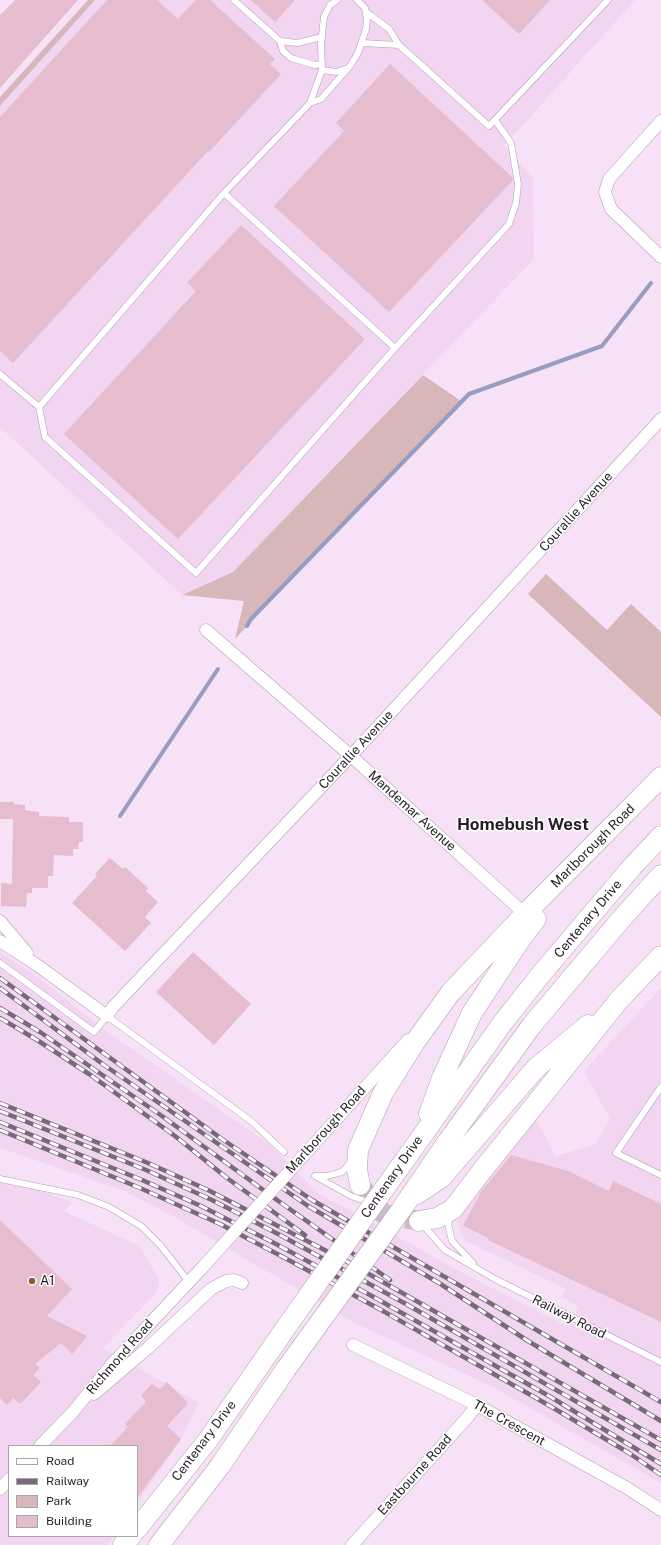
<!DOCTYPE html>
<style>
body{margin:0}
#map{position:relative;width:661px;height:1545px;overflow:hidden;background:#f7e1f7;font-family:"Public Sans",sans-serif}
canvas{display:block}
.legend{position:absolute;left:8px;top:1445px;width:130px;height:92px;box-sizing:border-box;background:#fff;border:1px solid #a8a5a8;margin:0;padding:5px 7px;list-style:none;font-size:12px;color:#261e26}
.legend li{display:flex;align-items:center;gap:8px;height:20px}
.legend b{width:20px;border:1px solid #a8a5a8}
</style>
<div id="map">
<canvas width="661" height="1545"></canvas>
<ul class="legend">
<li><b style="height:5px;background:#fff"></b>Road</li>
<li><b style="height:5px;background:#786a78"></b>Railway</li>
<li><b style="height:11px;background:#d8b7ba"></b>Park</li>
<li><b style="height:11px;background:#e6bccf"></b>Building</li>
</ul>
</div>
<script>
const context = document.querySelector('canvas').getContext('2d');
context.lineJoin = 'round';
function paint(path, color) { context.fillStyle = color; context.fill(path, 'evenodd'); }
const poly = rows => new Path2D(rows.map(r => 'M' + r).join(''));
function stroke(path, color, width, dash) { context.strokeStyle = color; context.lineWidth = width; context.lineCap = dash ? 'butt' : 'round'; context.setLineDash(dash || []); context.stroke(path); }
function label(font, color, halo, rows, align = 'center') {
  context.font = font + ' "Public Sans",sans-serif'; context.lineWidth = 3; context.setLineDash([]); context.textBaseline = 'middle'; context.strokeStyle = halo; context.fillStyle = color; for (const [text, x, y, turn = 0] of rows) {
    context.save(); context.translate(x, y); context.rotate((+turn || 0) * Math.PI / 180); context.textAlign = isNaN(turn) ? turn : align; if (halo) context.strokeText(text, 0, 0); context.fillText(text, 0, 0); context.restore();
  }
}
paint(poly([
 [95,0,635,0,504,146,533,178,534,259,233,572,182,595,0,427,0,106],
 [0,952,39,978,113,1036,269,1144,318,1193,463,1273,569,1327,579,1306,562,1297,566,1289,466,1241,461,1233,458,1220,462,1210,536,1120,556,1156,596,1144,610,1119,584,1071,661,988,661,1483,491,1386,359,1325,166,1212,122,1190,0,1148],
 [0,1177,73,1202,64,1211,139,1246,159,1279,157,1292,103,1348,199,1403,180,1441,137,1503,137,1446,9,1446,9,1536,114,1536,107,1545,0,1545]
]), '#f1d5f1');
paint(poly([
 [88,0,95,0,0,106,0,97],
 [423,375,461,401,235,639,244,601,182,595,233,572],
 [546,574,607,630,631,604,661,632,661,717,528,594]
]), '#d8b7ba');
stroke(poly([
 [247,626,251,619,469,394,602,346,651,283],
 [120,816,218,669]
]), '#979cc1', 4);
paint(poly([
 [15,0,78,0,0,88,0,15],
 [107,0,157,0,178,19,196,0,210,0,275,59,270,64,281,74,209,152,208,151,13,363,0,351,0,117],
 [251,0,295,0,275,22],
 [482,0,550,0,519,34],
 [390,64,512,177,513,180,389,312,274,206,344,131,336,123],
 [241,225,365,339,178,539,64,434,196,291,187,283],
 [0,802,14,802,14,804,25,805,25,810,39,812,39,816,69,817,69,822,83,822,83,842,79,842,78,849,73,849,73,856,54,855,53,876,48,876,48,888,32,888,32,893,27,893,26,907,1,906,1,883,12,884,13,819,0,819],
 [110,858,123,869,125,867,148,888,146,891,158,902,145,917,151,923,125,951,72,903,97,876,95,874],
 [193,952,251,1004,214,1045,156,992],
 [511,1155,568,1171,609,1191,613,1181,661,1204,661,1322,488,1240,489,1238,463,1226,481,1192],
 [0,1220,72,1289,47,1316,87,1336,72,1354,61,1343,35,1364,40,1368,33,1375,41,1382,20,1404,13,1398,7,1405,0,1398],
 [167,1382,188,1403,167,1426,181,1439,137,1498,137,1446,110,1446,128,1427,125,1424,146,1402,141,1395,152,1384,160,1389]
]), '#e6bccf');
stroke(poly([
 [360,1185,373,1203,384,1214,419,1221]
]), '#cdbacd', 20, [20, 10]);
const service = poly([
 [234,0,280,41,283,51,291,58,315,65,321,64],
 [366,12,389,29,399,45,489,126,608,0],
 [280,41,297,43,322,37],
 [363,43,399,45],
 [322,70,336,72,345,69],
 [310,103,321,99,350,66,358,53,366,29,367,20,365,8,357,0],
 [395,348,509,224,516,203,518,184,511,143,495,120],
 [0,374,39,407,224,193,310,103,322,70,321,44,324,17,330,5,337,0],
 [39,407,45,437,196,573,395,348,224,193],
 [0,963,94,1032,107,1016,251,1121,284,1152],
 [661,1087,616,1153,661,1175],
 [315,1176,351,1196,371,1203],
 [317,1176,327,1176,342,1172,352,1161],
 [0,1179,78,1195,109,1207,141,1226,161,1246,189,1282],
 [451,1215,448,1224,452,1241,473,1263],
 [422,1224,445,1250,495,1279,661,1362]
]);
const minor = poly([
 [661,121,609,179,605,192,611,209,661,257],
 [206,630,351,756,525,914],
 [0,921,27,953],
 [0,941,37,965,107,1016,113,1007,360,746,661,419],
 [304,1155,408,1040],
 [353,1345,477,1405,627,1488,661,1510],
 [94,1394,148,1348,211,1289,226,1281,234,1280,242,1283],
 [40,1446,72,1413,112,1364,202,1268],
 [0,1489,9,1479],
 [352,1545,467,1418,477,1405]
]);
const trunk = poly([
 [429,1114,442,1078,472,1013,522,937,536,919],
 [360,1185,357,1170,358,1150,383,1093,415,1042,451,992,525,914,661,777],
 [382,1192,504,1021,542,973,632,867,661,836],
 [417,1194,441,1178,536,1068,588,1025],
 [401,1210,448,1141,532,1025,623,917,661,875],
 [419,1221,437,1218,453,1209,481,1172,619,1000,661,956],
 [137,1529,208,1440,292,1319],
 [123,1545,131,1536],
 [159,1545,220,1466,286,1369]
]);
stroke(service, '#b29db2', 7);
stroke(minor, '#b29db2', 13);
stroke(trunk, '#b29db2', 21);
stroke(service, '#fff', 6);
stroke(minor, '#fff', 12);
stroke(trunk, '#fff', 20);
const rail = poly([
 [0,978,222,1139,312,1200,661,1402],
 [0,988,104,1065,308,1206,439,1283,528,1341,661,1421],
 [0,1008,40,1032,162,1116,277,1200,390,1280],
 [0,1018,37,1040,89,1074,175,1136,227,1178,305,1235],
 [0,1103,148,1163,210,1191,346,1261,661,1440],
 [0,1111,146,1170,212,1200,280,1235,406,1304,661,1450],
 [0,1122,142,1180,201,1206,276,1244,370,1295,549,1396,661,1464],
 [0,1130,140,1188,220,1224,283,1257,383,1311,550,1406,629,1453,661,1475]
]);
stroke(rail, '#786a78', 4.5);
stroke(rail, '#fff', 3, [9]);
const minorBridge = poly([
 [202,1268,304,1155]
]);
const trunkBridge = poly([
 [292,1319,382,1192],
 [286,1369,401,1210]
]);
stroke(minorBridge, '#b29db2', 13, []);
stroke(trunkBridge, '#b29db2', 21, []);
stroke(minorBridge, '#fff', 12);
stroke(trunkBridge, '#fff', 20);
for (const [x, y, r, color] of [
 [32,1281,4,"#7b6334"]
]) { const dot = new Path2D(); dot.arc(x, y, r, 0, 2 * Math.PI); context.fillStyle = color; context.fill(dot); stroke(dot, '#fff', 1.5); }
label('13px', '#261e26', '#fff', [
 ["Courallie Avenue",576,512,-48],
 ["Courallie Avenue",356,750,-47],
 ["Mandemar Avenue",412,811,42],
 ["Marlborough Road",593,846,-45],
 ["Centenary Drive",588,919,-50],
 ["Marlborough Road",326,1130,-48],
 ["Centenary Drive",392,1177,-55],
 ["Railway Road",569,1317,27],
 ["Richmond Road",120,1357,-49],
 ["The Crescent",509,1423,29],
 ["Centenary Drive",204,1441,-53],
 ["Eastbourne Road",415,1475,-48]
]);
label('13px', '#261e26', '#fff', [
 ["A1",40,1281]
], 'left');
label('bold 17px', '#261e26', '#fff', [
 ["Homebush West",523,825]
]);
</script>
